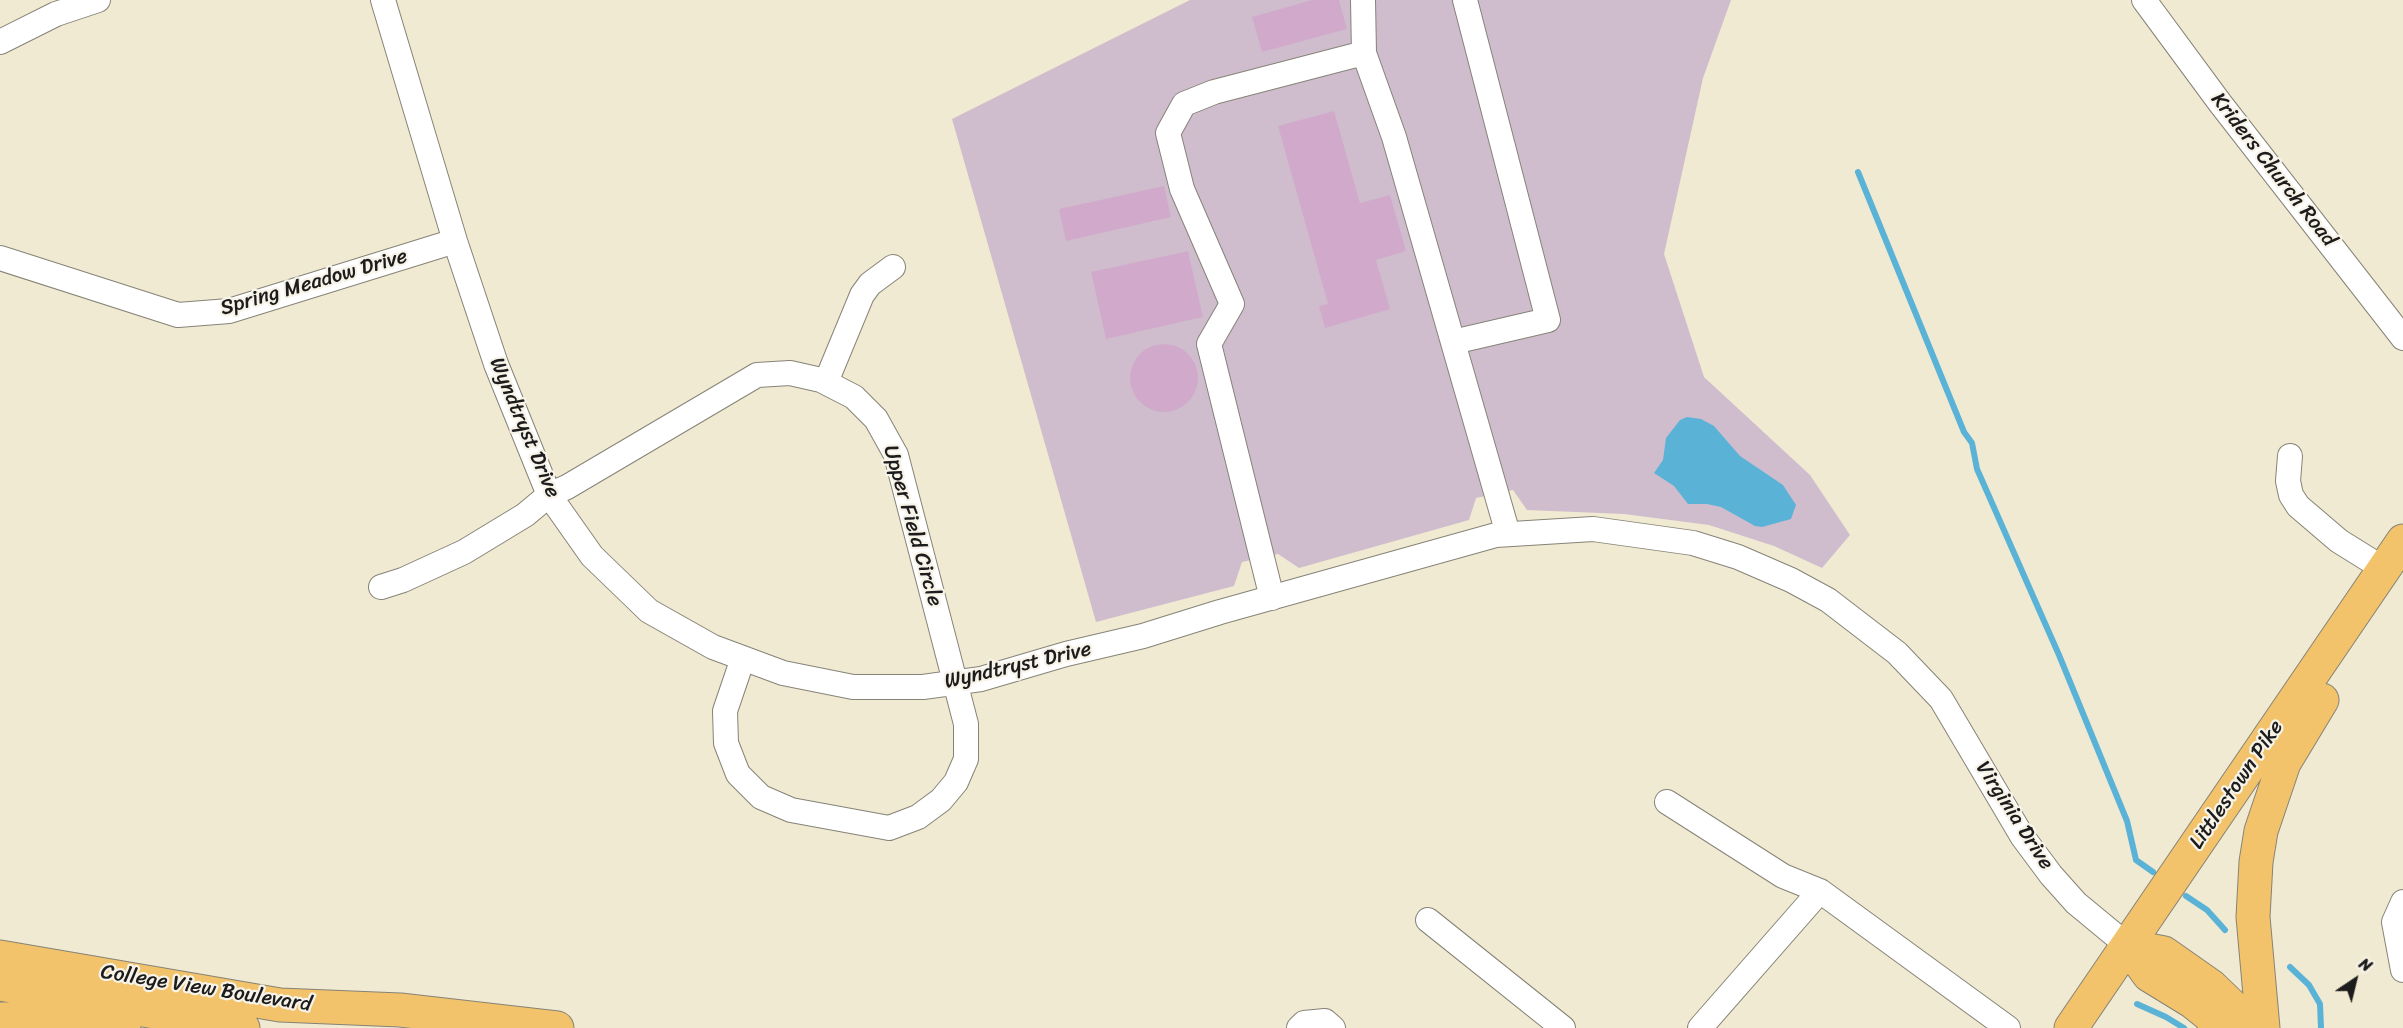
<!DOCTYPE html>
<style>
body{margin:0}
#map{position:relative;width:2403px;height:1028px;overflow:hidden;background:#f0ead2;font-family:Sriracha,sans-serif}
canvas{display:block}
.north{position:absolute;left:2325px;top:950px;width:60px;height:60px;-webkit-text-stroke:4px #f7f3e8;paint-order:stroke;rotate:35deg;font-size:16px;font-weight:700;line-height:24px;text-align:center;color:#1c1c1c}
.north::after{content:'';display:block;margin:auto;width:21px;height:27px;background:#1c1c1c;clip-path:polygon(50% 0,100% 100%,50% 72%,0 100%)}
</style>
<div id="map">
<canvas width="2403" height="1028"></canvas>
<div class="north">N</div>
</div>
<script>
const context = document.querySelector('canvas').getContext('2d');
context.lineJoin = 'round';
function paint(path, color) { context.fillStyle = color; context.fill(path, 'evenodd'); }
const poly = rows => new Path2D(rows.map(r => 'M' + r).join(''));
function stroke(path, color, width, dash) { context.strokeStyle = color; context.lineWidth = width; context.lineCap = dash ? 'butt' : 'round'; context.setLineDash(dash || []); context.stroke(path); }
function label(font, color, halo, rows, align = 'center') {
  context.font = font + ' Sriracha,sans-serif'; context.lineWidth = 4.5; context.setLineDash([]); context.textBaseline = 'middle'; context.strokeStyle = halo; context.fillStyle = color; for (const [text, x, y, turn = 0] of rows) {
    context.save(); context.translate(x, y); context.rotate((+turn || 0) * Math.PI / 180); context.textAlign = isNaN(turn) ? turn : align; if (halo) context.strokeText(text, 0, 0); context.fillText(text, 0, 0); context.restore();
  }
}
paint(poly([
 [1190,0,1731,0,1703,78,1664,254,1704,377,1810,475,1850,535,1822,568,1774,546,1709,525,1624,514,1527,510,1513,490,1476,498,1469,520,1299,568,1278,554,1242,562,1234,586,1096,622,952,119]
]), '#cfbdce');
paint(poly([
 [1687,417,1701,419,1714,426,1740,456,1783,485,1796,505,1791,519,1762,527,1755,526,1721,507,1707,504,1688,504,1674,486,1654,473,1663,460,1666,438,1680,420]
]), '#5ab3d7');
stroke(poly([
 [1858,172,1964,432,1972,443,1977,469,2059,655,2127,821,2136,860,2153,872],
 [2186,896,2207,910,2225,930],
 [2290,967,2309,985,2320,1004,2321,1028],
 [2137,1004,2166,1017,2184,1028]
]), '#5ab3d7', 6);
paint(poly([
 [1312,0,1339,0,1347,29,1262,52,1252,17],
 [1334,111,1360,203,1390,195,1406,251,1376,260,1390,309,1325,328,1319,306,1328,304,1278,126],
 [1164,186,1171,217,1066,241,1059,209],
 [1188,251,1203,317,1106,339,1091,272],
 '1130 378a34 34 0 1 1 68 0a34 34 0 1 1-68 0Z'
]), '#d1aacb');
const minor = poly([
 [383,0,455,241,496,364,549,495,592,556,649,611,713,647,783,673,853,687,923,687,981,679,1066,654,1143,636,1220,612,1496,535,1593,529,1693,543,1738,557,1791,580,1828,600,1897,653,1941,699,2022,836,2051,875,2076,903,2128,946],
 [1363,0,1364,53],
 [2144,0,2220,103,2403,338],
 [0,42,56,14,98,0],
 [0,258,178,315,229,311,455,241],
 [1453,342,1548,320,1465,0],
 [826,382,862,295,870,284,893,267],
 [2290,456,2288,481,2291,495,2298,506,2339,541,2384,569],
 [381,587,403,580,464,552,525,515,549,495,567,487,757,375,790,373,821,380,854,397,876,419,896,455,966,724,966,759,956,782,941,800,918,817,889,828,791,810,761,797,738,774,726,743,725,711,743,658],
 [1272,598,1209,344,1232,304,1182,189,1168,133,1184,104,1214,92,1364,53,1394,137,1508,534],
 [1667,802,1783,876,1820,891,2008,1028],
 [2403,902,2394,922,2403,970],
 [1428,920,1563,1028],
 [1299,1028,1304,1023,1325,1021,1333,1028],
 [1700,1028,1820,891]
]);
const highway = poly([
 [2128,946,2164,953,2211,986,2236,1010,2248,1028],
 [2128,946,2149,975,2193,1002,2208,1014,2220,1028],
 [0,957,280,1005,400,1010,557,1028],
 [0,984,243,1028],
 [0,1019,45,1018,124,1025],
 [2071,1028,2403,541],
 [2263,1028,2253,917,2256,862,2261,831,2284,763,2322,700]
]);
stroke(minor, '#868377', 26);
stroke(highway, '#868377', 35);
stroke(minor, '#fff', 24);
stroke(highway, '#f2c36a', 33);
label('21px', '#1c1c1c', '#f7f3e8', [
 ["Kriders Church Road",2273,170,52],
 ["Spring Meadow Drive",314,283,-16],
 ["Wyndtryst Drive",524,428,67],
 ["Upper Field Circle",912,526,74],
 ["Wyndtryst Drive",1018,666,-13],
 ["Littlestown Pike",2237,785,-56],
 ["Virginia Drive",2014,816,57],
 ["College View Boulevard",206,989,9]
]);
</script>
